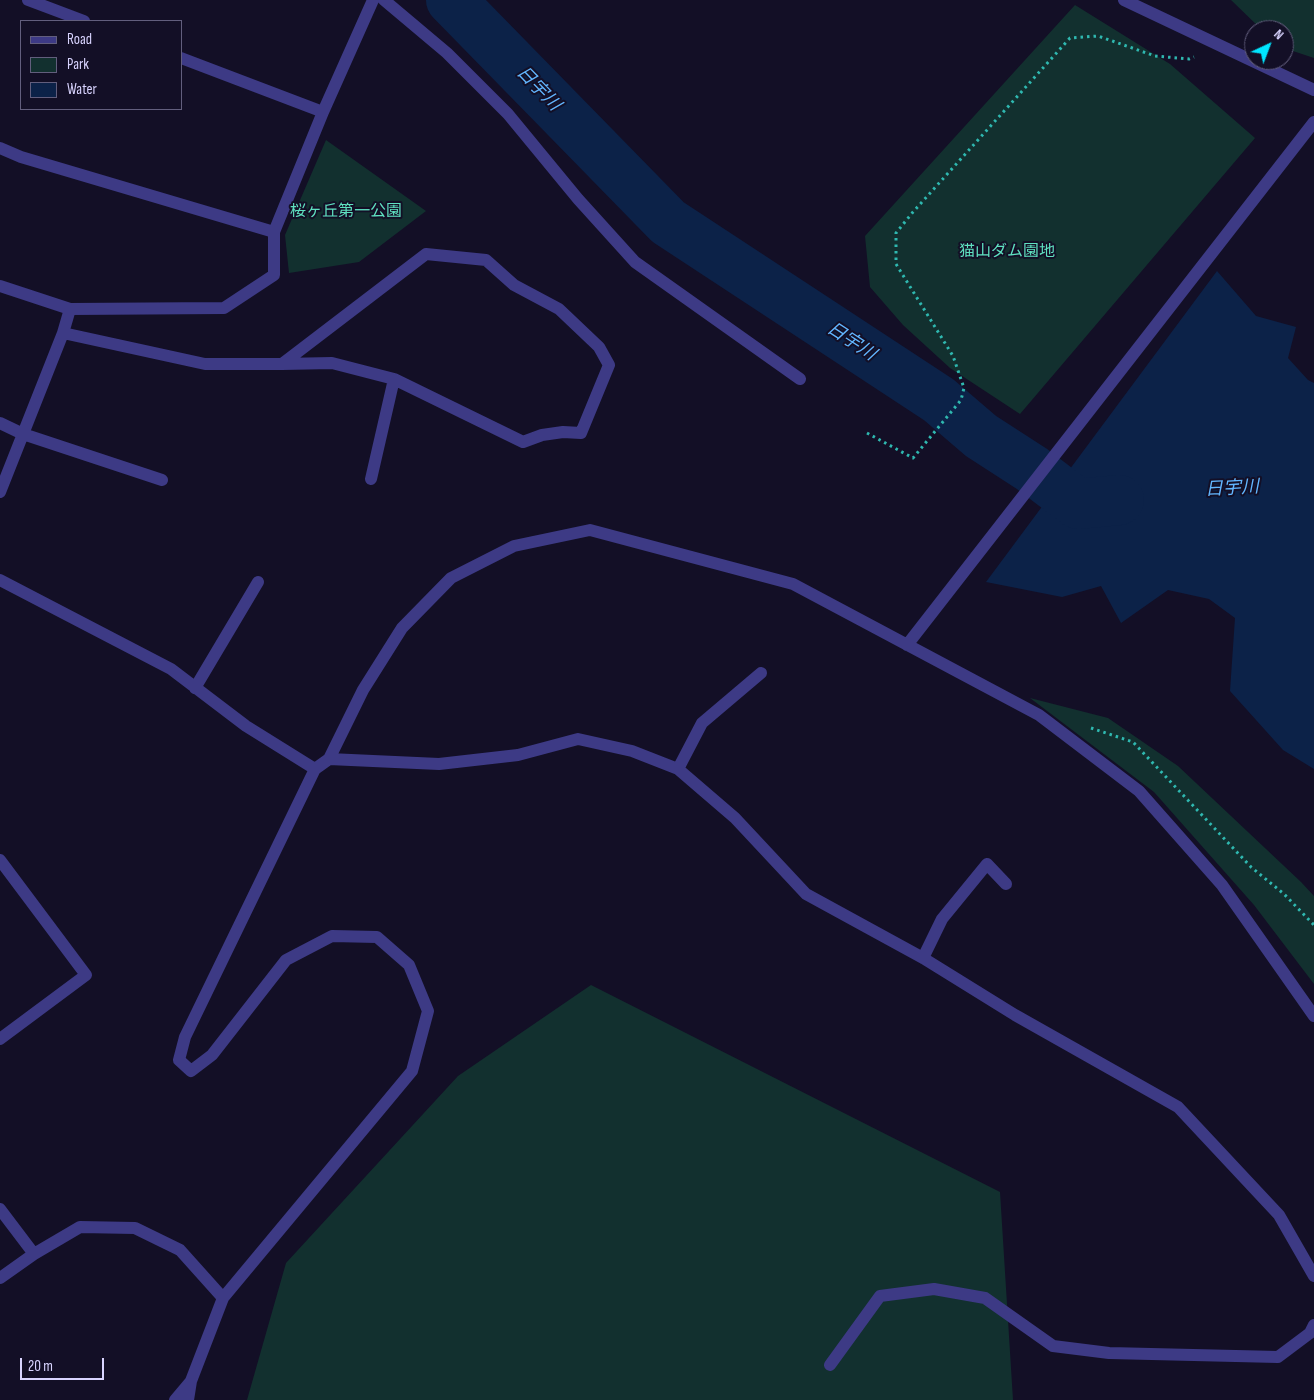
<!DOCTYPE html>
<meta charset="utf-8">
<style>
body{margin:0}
#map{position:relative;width:1314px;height:1400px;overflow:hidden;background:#130f26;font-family:"Sofia Sans Condensed",sans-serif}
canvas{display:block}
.legend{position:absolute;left:20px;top:20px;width:162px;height:90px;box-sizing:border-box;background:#130f26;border:1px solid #625e7d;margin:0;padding:6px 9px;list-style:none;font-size:15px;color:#d9d4ff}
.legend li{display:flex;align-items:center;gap:10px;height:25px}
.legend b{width:25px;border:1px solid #625e7d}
.north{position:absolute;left:1244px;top:20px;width:50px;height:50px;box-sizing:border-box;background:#130f26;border:1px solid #625e7d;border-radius:50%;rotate:43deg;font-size:14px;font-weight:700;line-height:20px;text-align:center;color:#d9d4ff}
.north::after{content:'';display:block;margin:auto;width:18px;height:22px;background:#00e5ff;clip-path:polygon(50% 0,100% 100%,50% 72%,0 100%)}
.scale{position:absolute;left:20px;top:1358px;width:84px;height:22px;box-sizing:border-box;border:2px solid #d9d4ff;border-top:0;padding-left:6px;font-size:15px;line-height:18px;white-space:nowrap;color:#d9d4ff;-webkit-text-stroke:4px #130f26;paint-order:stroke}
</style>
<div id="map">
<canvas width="1314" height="1400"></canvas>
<ul class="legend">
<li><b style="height:6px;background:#3d3a85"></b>Road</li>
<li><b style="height:14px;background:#12302f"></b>Park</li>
<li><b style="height:14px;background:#0c2248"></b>Water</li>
</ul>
<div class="north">N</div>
<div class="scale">20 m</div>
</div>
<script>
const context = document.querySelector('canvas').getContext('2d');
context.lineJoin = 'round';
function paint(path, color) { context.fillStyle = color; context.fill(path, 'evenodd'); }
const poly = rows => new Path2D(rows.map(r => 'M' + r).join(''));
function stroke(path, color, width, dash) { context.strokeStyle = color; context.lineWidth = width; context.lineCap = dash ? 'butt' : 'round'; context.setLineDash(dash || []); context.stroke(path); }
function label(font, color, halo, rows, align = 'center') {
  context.font = font + ' "Sofia Sans Condensed","Noto Sans JP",sans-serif'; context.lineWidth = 4; context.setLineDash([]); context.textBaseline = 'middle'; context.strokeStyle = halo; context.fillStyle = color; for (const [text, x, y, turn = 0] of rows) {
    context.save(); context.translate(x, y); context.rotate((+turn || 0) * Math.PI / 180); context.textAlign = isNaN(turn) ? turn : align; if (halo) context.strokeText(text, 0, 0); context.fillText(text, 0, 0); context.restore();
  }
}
paint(poly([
 [1231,0,1314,0,1314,58,1284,48,1284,30,1262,30],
 [1075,5,1170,64,1255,138,1020,414,950,368,903,325,870,287,865,236],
 [326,140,426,211,359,262,289,273,285,235],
 [1030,698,1108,718,1178,766,1301,882,1314,896,1314,984,1254,905,1154,792],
 [591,985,1000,1192,1013,1400,247,1400,286,1263,458,1076]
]), '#12302f');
paint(poly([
 [1217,271,1256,316,1296,327,1288,358,1308,380,1314,383,1314,769,1283,750,1230,691,1235,618,1209,599,1168,590,1121,623,1101,586,1062,597,986,582]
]), '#0c2248');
stroke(poly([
 [451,0,668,222,939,400,981,436,1032,469,1078,504,1119,500]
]), '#0c2248', 50);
stroke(poly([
 [867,433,913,458,961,400,964,388,953,356,896,264,896,233,913,212,1070,38,1098,36,1155,56,1189,59,1194,57],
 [1091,728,1133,742,1251,867,1284,894,1314,925]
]), '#2fb8b0', 3, [2.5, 4]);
stroke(poly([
 [28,0,84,21],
 [384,0,447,53,508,114,578,199,635,262,800,379],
 [1124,0,1314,90],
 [181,58,323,112],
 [0,148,21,157,274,232],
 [0,286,70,309],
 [63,333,205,364,282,364,332,363,394,379,523,442,542,435,563,432,581,433,609,365,599,347,559,309,514,285,486,260,426,254,282,364],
 [0,423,23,434,162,480],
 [371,479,394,379],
 [0,492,63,333,70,309,224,308,274,275,274,232,323,112,373,0],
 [0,580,171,669,246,726,315,769],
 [907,645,1314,122],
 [195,688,258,582],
 [329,759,439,764,518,755,578,739,632,751,678,769,735,818,806,894,923,958,1015,1015,1178,1107,1279,1215,1314,1276],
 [678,769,702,723,761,673],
 [0,860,86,975,0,1039],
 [923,958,942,919,987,864,1006,884],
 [0,1209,34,1254],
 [0,1278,34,1254,80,1227,135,1228,180,1250,223,1298],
 [830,1365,880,1296,934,1289,985,1298,1053,1346,1109,1353,1278,1357,1310,1333,1314,1325],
 [175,1400,191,1381],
 [188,1400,191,1381,223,1298,412,1071,428,1011,409,965,377,937,332,936,286,960,212,1055,191,1071,179,1060,185,1037,315,769,329,759,363,690,402,628,451,578,514,546,590,530,793,584,1039,715,1139,791,1222,885,1314,1016]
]), '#3d3a85', 12);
label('16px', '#5fe0c0', '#130f26', [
 ["桜ヶ丘第一公園",346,212],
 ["猫山ダム園地",1007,252]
]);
label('italic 18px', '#62b6ff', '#130f26', [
 ["日宇川",538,89,46],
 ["日宇川",851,342,33],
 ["日宇川",1232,489,-3]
]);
</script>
